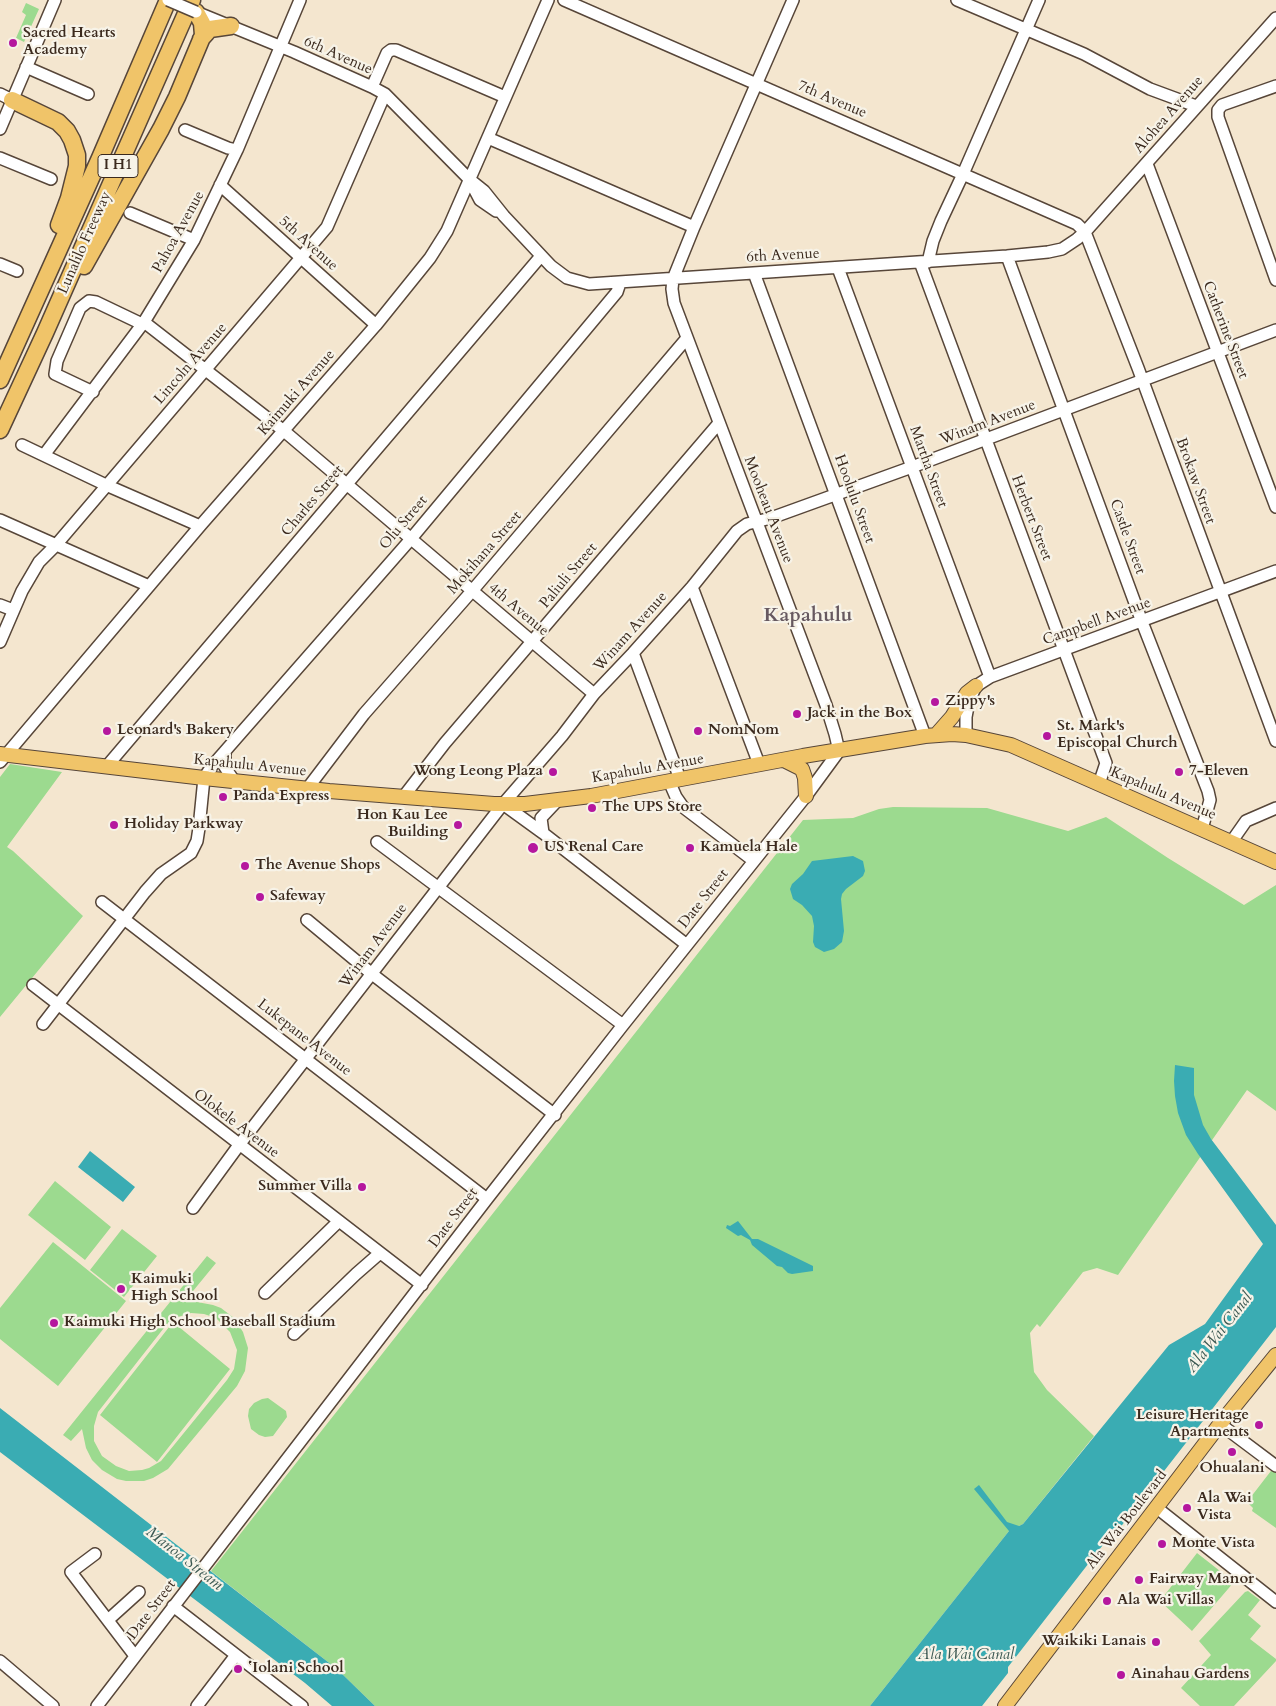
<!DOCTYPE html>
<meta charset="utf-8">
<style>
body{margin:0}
canvas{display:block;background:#f4e6cf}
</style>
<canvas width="1276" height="1706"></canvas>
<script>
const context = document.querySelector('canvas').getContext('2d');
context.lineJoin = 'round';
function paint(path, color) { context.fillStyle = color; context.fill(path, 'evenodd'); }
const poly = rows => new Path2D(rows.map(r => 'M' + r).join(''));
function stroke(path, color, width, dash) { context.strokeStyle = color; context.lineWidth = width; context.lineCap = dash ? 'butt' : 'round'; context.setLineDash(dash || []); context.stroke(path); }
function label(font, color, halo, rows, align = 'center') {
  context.font = font + ' Cardo,serif'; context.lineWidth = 4.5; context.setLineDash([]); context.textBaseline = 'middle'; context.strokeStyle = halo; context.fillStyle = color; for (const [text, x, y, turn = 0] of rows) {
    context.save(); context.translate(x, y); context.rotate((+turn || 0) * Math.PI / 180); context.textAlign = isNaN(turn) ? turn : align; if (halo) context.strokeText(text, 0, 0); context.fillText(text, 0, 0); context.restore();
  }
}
paint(poly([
 [26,3,39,9,24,42,16,38,26,15,22,12],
 [10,764,62,772,7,847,13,851,83,916,0,1017,0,777],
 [893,807,987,808,1068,831,1106,817,1168,858,1244,905,1276,885,1276,1111,1247,1090,1118,1275,1097,1268,1083,1272,1040,1327,1037,1324,1030,1333,1034,1372,1047,1390,1094,1436,1023,1524,1009,1531,870,1706,375,1706,337,1669,211,1571,803,820,853,818,879,809],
 [55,1181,111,1227,85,1260,28,1215],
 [122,1229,157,1256,124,1297,90,1270],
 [53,1242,126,1301,58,1386,0,1339,0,1308],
 [207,1256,216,1263,184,1302,197,1302,213,1305,221,1308,234,1318,243,1332,248,1348,245,1371,237,1386,168,1469,153,1478,144,1481,126,1481,117,1479,102,1470,92,1460,86,1448,82,1429,71,1441,63,1435],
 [191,1313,204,1314,216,1318,230,1332,237,1350,234,1369,227,1380,161,1461,149,1468,142,1470,129,1471,116,1466,102,1456,94,1441,94,1426,98,1412,167,1324,178,1317],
 [173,1322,230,1369,157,1462,100,1415],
 [268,1398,286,1411,287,1417,273,1436,265,1437,259,1435,251,1429,248,1416,249,1409,254,1403,262,1399],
 [1274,1467,1276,1468,1276,1528,1252,1511,1253,1508,1247,1502],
 [1197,1553,1234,1582,1192,1631,1160,1601],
 [1248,1591,1260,1600,1248,1615,1261,1626,1250,1639,1276,1659,1276,1661,1234,1706,1200,1706,1181,1688,1211,1655,1199,1641,1245,1592]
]), '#9cda8f');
paint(poly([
 [853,856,863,861,865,871,863,876,846,889,842,894,841,899,844,931,842,942,834,949,824,952,815,947,813,942,814,926,812,916,802,905,793,899,790,889,792,884,803,874,812,861],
 [1175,1065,1194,1068,1194,1095,1203,1125,1211,1139,1276,1225,1276,1327,1119,1529,1113,1532,1008,1667,1008,1673,982,1706,870,1706,1009,1531,974,1489,979,1485,1007,1522,1019,1526,1023,1524,1169,1345,1205,1324,1263,1244,1198,1154,1186,1135,1178,1113,1175,1096,1174,1081],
 [90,1151,135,1187,123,1202,78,1167],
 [738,1221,752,1239,758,1239,813,1266,813,1271,792,1274,788,1273,782,1267,777,1266,752,1245,750,1240,741,1235,738,1236,726,1228,727,1225,730,1226],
 [0,1408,337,1669,375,1706,332,1706,305,1683,0,1452]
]), '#3aacb3');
const minor = poly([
 [564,0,1077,224,1085,232,1138,368,1276,741],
 [957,0,1084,54,1150,89,1196,106],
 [196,12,294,52,372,87,385,94,469,179,484,191,504,216,551,266,567,278,589,284,1007,256,1048,252,1062,249,1077,239,1085,232,1276,18],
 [26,67,88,94],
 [1276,86,1222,105,1218,110,1218,117,1276,280],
 [372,87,387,53,391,50,396,50,505,97],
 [0,94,12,100],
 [0,129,55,0],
 [185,130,228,148,237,150],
 [488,138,694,227],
 [0,158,51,179],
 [1147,164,1276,507],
 [470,181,480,200,496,211],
 [220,185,376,325],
 [130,213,194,240],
 [1007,256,1142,622,1208,791,1210,800,1202,829],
 [920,262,1106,763,1099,784],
 [928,262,933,241,941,221,963,174,1039,0],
 [0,264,17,271],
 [838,268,990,677],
 [754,273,925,736],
 [144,322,284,431,594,694],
 [93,392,55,374,57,361,80,308,89,301,96,302,142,324],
 [22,445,106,485,200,526],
 [44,455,144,322,194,240,237,150,300,0],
 [0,520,149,586],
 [692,587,759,764],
 [0,605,13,610],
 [0,642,22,591,39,562,56,545,327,227,385,94],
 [633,653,680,779],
 [966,735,966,717,969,701,976,686,990,677,1276,571],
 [225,752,225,767,234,781],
 [0,762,200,526,376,325,430,258,447,231,548,0],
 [107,766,541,256],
 [669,781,676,797,683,807,754,861],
 [307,789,364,714,472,591,687,338],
 [404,796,445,743,719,423],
 [503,804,543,833,687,945],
 [543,833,541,818,557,801],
 [1232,841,1246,821,1276,808],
 [377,842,623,1025],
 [102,902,487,1199],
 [307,920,372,974,555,1115],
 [33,985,422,1285],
 [43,1024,145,892,161,874,191,853,197,841,199,828,204,778,212,766,410,540,617,292,620,283],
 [193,1208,239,1145,503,804,562,736,594,694,633,653,692,587,737,531,747,524,771,518,912,467,1276,330],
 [265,1293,339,1221],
 [294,1334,356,1274,380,1253],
 [1220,1424,1276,1466],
 [1157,1508,1276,1602],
 [95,1554,71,1572,135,1656],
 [173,1606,302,1706],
 [108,1620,139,1592],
 [0,1661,53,1706],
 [97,1706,487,1199,623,1025,806,796,839,751,835,734,826,705,674,303,672,289,673,279,694,227,793,0],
 [197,1706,236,1655]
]);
const major = poly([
 [937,734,952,717,967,693,976,686],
 [0,754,204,778,329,791,494,804,525,804,591,796,803,756,925,736,952,734,966,735,1011,745,1276,862],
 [784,760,802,769,805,778,806,796],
 [1005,1706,1220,1424,1276,1355]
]);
const highway = poly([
 [201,39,210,29,231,26],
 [12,100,58,122,67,131,72,140,77,155,77,166,69,198,59,225],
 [84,266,161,129,177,97,203,35,202,23,196,12],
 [0,380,100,158,168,0],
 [0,430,45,333,192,0]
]);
stroke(minor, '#574639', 14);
stroke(major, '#574639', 16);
stroke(highway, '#574639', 19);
stroke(minor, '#fff', 11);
stroke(major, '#f0c469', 14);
stroke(highway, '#f0c469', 16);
const minorBridge = poly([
 [168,0,196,12]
]);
stroke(minorBridge, '#574639', 14, []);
stroke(minorBridge, '#fff', 11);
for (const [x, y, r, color] of [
 [13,43,5,"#b5179e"],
 [935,702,5,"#b5179e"],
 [797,714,5,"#b5179e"],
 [107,731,5,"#b5179e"],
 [698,731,5,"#b5179e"],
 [1047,736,5,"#b5179e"],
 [553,772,5,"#b5179e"],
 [1179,772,5,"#b5179e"],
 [223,797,5,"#b5179e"],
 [592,808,5,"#b5179e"],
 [114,825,5,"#b5179e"],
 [458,825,5,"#b5179e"],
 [533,848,6,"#b5179e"],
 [690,848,5,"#b5179e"],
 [245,866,5,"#b5179e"],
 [260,897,5,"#b5179e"],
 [362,1187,5,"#b5179e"],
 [121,1289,5,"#b5179e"],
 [54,1323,5,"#b5179e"],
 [1259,1425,5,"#b5179e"],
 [1232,1452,5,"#b5179e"],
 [1187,1508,5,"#b5179e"],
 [1162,1544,5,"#b5179e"],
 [1139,1580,5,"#b5179e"],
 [1107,1601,5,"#b5179e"],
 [1156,1642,5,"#b5179e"],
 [238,1669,5,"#b5179e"],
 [1121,1675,5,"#b5179e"]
]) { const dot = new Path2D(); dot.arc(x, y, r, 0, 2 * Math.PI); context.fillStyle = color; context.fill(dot); stroke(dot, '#f7f3e8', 2); }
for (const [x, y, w] of [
 [118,166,40]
]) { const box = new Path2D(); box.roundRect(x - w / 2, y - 11.5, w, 23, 4); context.fillStyle = '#f7f3e8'; context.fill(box); stroke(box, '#3b2a1e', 1); }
label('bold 14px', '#3b2a1e', null, [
 ["I H1",118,166]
]);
label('bold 15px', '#3b2a1e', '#f7f3e8', [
 ["Sacred Hearts",23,34],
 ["Academy",23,51],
 ["Zippy's",945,702],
 ["Jack in the Box",807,714],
 ["St. Mark's",1057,727],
 ["Episcopal Church",1057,744],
 ["Leonard's Bakery",117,731],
 ["NomNom",708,731],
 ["Wong Leong Plaza",543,772,"right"],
 ["7-Eleven",1189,772],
 ["Panda Express",233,797],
 ["The UPS Store",602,808],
 ["Hon Kau Lee",448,816,"right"],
 ["Building",448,833,"right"],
 ["Holiday Parkway",124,825],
 ["US Renal Care",544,848],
 ["Kamuela Hale",700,848],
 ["The Avenue Shops",255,866],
 ["Safeway",270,897],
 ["Summer Villa",352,1187,"right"],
 ["Kaimuki",131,1280],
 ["High School",131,1297],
 ["Kaimuki High School Baseball Stadium",64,1323],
 ["Leisure Heritage",1249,1416,"right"],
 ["Apartments",1249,1433,"right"],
 ["Ohualani",1232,1469,"center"],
 ["Ala Wai",1197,1499],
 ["Vista",1197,1516],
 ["Monte Vista",1172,1544],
 ["Fairway Manor",1149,1580],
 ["Ala Wai Villas",1117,1601],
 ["Waikiki Lanais",1146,1642,"right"],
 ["ʻIolani School",248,1669],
 ["Ainahau Gardens",1131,1675]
], 'left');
label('15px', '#3b2a1e', '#f7f3e8', [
 ["6th Avenue",338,56,24],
 ["7th Avenue",832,100,23],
 ["Alohea Avenue",1169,115,-49],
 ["Pahoa Avenue",179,232,-61],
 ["Lunalilo Freeway",85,243,-66],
 ["5th Avenue",308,244,42],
 ["6th Avenue",783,256,-3],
 ["Catherine Street",1225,330,69],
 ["Lincoln Avenue",191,364,-49],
 ["Kaimuki Avenue",297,393,-49],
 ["Winam Avenue",988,423,-21],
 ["Martha Street",928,467,70],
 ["Brokaw Street",1195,481,70],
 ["Hoolulu Street",854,499,70],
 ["Charles Street",313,501,-50],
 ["Mooheau Avenue",768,510,69],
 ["Herbert Street",1031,518,69],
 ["Olu Street",404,523,-50],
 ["Castle Street",1127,537,70],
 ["Mokihana Street",485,553,-49],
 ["Paliuli Street",569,576,-50],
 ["4th Avenue",518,610,40],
 ["Campbell Avenue",1097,622,-20],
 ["Winam Avenue",631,632,-48],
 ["Kapahulu Avenue",250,766,6],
 ["Kapahulu Avenue",648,769,-10],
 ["Kapahulu Avenue",1163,794,23],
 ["Date Street",704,899,-52],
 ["Winam Avenue",374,946,-53],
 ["Lukepane Avenue",304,1038,38],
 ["Olokele Avenue",236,1124,37],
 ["Date Street",454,1218,-53],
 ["Ala Wai Boulevard",1127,1520,-52],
 ["Date Street",152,1610,-53]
]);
label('italic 16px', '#3b5852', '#f7f3e8', [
 ["Ala Wai Canal",1220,1333,-52],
 ["Manoa Stream",184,1559,38],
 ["Ala Wai Canal",966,1655]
]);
label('bold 20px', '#675960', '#f7f3e8', [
 ["Kapahulu",808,616]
]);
</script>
